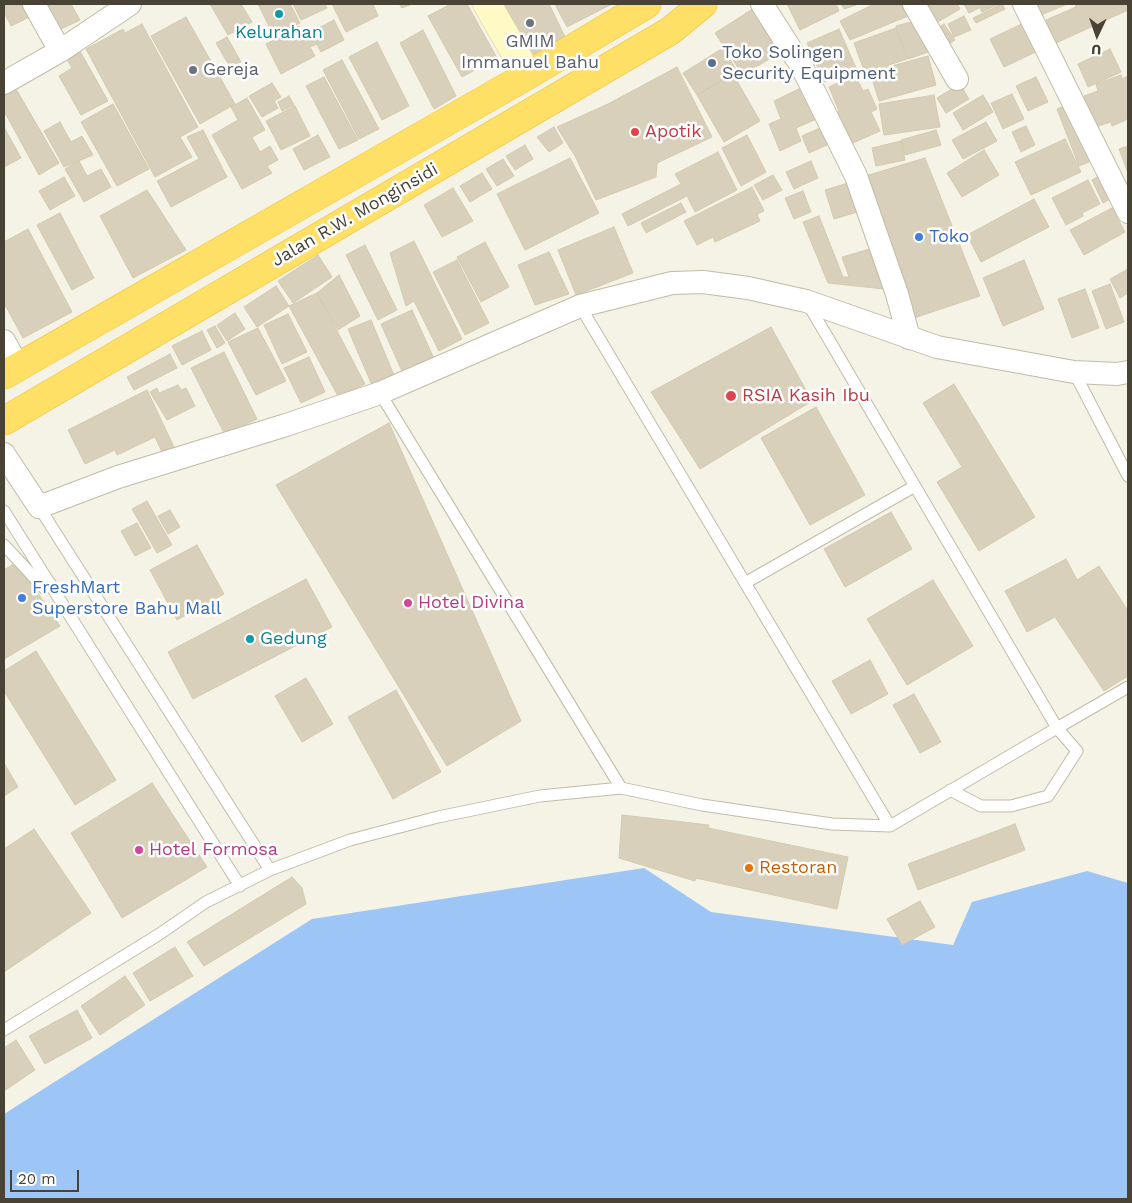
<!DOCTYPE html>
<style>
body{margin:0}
#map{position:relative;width:1132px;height:1203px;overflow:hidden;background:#f5f2e6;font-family:"Work Sans",sans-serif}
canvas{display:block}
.frame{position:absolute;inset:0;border:5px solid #494335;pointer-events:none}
.north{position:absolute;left:1072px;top:10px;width:50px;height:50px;-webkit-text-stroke:4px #fff;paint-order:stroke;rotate:183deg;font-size:14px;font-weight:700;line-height:20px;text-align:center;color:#494335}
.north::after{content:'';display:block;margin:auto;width:18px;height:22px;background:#494335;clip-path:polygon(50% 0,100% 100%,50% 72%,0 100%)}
.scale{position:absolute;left:10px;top:1170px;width:69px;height:22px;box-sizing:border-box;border:2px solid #494335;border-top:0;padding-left:6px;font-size:15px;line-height:18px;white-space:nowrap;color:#494335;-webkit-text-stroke:4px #fff;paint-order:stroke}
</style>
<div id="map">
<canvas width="1132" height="1203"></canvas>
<div class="frame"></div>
<div class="north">U</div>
<div class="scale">20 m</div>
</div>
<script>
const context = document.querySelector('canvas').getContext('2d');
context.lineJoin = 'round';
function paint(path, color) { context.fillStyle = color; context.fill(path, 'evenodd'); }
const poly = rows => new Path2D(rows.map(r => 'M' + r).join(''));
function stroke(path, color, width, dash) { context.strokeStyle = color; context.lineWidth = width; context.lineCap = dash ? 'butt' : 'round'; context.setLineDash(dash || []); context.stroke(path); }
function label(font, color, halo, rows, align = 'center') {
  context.font = font + ' "Work Sans",sans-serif'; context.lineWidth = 5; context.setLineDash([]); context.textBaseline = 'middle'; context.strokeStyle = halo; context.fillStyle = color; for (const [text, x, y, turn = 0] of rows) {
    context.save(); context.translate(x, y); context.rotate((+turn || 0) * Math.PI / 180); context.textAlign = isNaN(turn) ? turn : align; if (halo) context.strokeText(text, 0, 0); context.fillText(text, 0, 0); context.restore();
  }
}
paint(poly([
 [644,868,711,912,953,945,972,902,1087,871,1128,883,1128,1199,4,1199,4,1114,312,919]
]), '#9dc6f7');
const building = poly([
 [4,4,29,4,34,15,11,26,4,12,4,4],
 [46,4,71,4,80,20,59,30,46,4],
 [210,4,241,4,252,22,228,35,210,4],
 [258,4,290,4,300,23,274,36,258,4],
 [293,4,325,4,327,8,301,20,293,4],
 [332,4,373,4,378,16,346,32,332,4],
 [399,4,412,4,402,8,399,4],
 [451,4,467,4,497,58,462,77,428,16,451,4],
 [492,4,549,4,568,43,528,75,492,4],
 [555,4,612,4,567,27,555,4],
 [787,4,836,4,839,11,800,30,787,4],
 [841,4,859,4,844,9,841,4],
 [874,4,909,4,913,14,850,40,840,21,874,4],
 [918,4,957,4,960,9,931,26,918,4],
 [964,4,976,4,979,8,969,13,964,4],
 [978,4,999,4,982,12,978,4],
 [1002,4,1005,9,976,23,973,18,1002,4],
 [1034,4,1067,4,1039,16,1034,4],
 [1075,4,1127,4,1128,10,1056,43,1046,20,1076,7,1075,4],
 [759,5,787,48,743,75,715,33,759,5],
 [964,16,971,30,954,37,948,24,964,16],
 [186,17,235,104,200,124,151,36,186,17],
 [922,19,937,49,908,59,896,26,922,19],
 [334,20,344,40,321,52,317,44,310,47,315,56,281,74,266,44,299,26,306,40,313,37,311,32,334,20],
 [1028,21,1042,49,1004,67,990,39,1028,21],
 [142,24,198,127,180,137,192,157,155,177,86,49,123,29,125,33,142,24],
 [944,24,955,40,946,46,935,30,944,24],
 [896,28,907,59,865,73,854,43,896,28],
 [839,29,856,68,824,82,807,43,839,29],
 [423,30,456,96,434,109,400,43,423,30],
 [227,37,241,62,230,67,216,43,227,37],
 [377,42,409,106,382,120,349,57,377,42],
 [723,48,737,71,697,95,683,73,723,48],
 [1110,49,1121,72,1088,87,1078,64,1110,49],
 [80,51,108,101,81,115,59,76,72,68,67,59,80,51],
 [928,56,936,85,879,101,870,72,928,56],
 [342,60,379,129,359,139,323,70,342,60],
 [677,67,712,137,657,163,656,177,596,200,575,156,557,127,608,104,677,67],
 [733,74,760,121,724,142,697,95,733,74],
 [855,75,863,91,868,89,877,109,871,112,880,131,853,143,845,126,840,128,833,114,839,111,829,87,855,75],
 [1121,75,1122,79,1128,76,1128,119,1112,126,1111,122,1095,127,1084,96,1098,91,1096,84,1121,75],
 [324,77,358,140,339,149,306,86,324,77],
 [1036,77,1048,102,1028,111,1016,86,1036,77],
 [12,82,59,163,39,175,4,111,4,86,12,82],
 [272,83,281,97,274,101,278,108,262,117,249,96,272,83],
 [960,84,969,99,946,113,937,98,960,84],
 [805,86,819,118,796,128,801,141,780,151,769,124,781,119,774,101,805,86],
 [1012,94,1024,119,1003,129,991,103,1012,94],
 [934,95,940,127,884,135,879,104,934,95],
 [983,95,993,112,963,130,953,113,983,95],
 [289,96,294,105,282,111,278,102,289,96],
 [247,98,265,130,252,137,260,152,270,146,278,160,267,166,272,173,242,189,212,135,238,120,231,107,247,98],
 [1072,103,1094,160,1079,166,1057,109,1072,103],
 [113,104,149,169,117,186,81,122,113,104],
 [295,106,310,136,281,150,266,121,295,106],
 [60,122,71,142,82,136,93,155,64,167,44,131,60,122],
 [986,122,997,141,963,159,952,140,986,122],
 [1026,126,1035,145,1021,152,1012,132,1026,126],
 [4,127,21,158,4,167,4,127],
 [554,127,563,143,549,152,537,137,554,127],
 [822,127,829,144,809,153,802,136,822,127],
 [203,130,227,177,171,207,157,181,199,159,187,137,203,130],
 [936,130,941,145,905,155,901,140,936,130],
 [318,135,330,157,304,170,293,149,318,135],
 [747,135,766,172,741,186,722,148,747,135],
 [1065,139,1081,172,1031,195,1015,162,1065,139],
 [901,141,905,160,876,166,872,148,901,141],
 [525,145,533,159,515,170,506,156,525,145],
 [1128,146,1128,173,1119,149,1128,146],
 [984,150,999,175,962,197,947,173,984,150],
 [718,152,737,190,695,212,687,196,628,226,622,214,681,184,675,174,718,152],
 [570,158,599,213,525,250,497,194,570,158],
 [925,158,980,296,914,318,859,178,925,158],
 [503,159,514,176,497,186,486,169,503,159],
 [79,161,87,176,101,169,111,187,84,202,65,169,79,161],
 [811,161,818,178,794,189,786,172,811,161],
 [482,173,492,189,470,202,460,186,482,173],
 [773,175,782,190,763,200,754,185,773,175],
 [1101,175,1112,198,1103,203,1092,180,1101,175],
 [64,177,75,196,50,210,39,191,64,177],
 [1088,180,1100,204,1082,213,1083,216,1066,225,1052,198,1088,180],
 [855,181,864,210,834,219,825,190,855,181],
 [752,187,764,211,757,214,760,221,715,242,713,237,697,245,684,221,752,187],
 [453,188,473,221,442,237,424,205,453,188],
 [147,190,186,250,133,278,100,216,147,190],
 [803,191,811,212,794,219,785,198,803,191],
 [1034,199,1049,227,981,262,967,235,1034,199],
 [681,203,686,212,646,233,641,223,681,203],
 [1112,208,1125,232,1084,255,1070,230,1112,208],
 [60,213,94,278,72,290,37,225,60,213],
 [819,216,843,277,849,277,842,257,870,249,884,289,828,283,803,222,819,216],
 [614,227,633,273,576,295,558,250,614,227],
 [28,229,72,312,23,338,4,303,4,242,28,229],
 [414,241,462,339,439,351,414,301,406,306,390,253,414,241],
 [485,242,509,287,481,302,457,257,485,242],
 [365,245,397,310,378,320,346,255,365,245],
 [549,252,569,294,535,305,518,265,549,252],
 [318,255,332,277,293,303,278,281,318,255],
 [457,260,489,323,465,335,433,272,457,260],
 [1024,260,1044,309,1003,326,983,278,1024,260],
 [1128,269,1128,293,1120,298,1110,279,1128,269],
 [339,275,360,316,338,330,317,293,339,275],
 [1110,284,1124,322,1106,329,1092,291,1110,284],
 [276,286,289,306,257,327,244,307,276,286],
 [1085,289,1099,328,1072,338,1058,299,1085,289],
 [317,293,365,384,338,396,289,306,317,293],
 [412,310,436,363,405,378,381,324,412,310],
 [235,313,245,329,227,341,217,325,235,313],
 [288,314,307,352,282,364,264,325,288,314],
 [371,320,396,380,374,390,348,329,371,320],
 [215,326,225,343,217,348,207,330,215,326],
 [771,327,812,401,700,469,651,392,771,327],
 [258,328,286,381,256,395,228,342,258,328],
 [202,331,211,350,182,365,172,346,202,331],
 [224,352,257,419,225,435,191,368,224,352],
 [170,354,177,368,134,390,127,377,170,354],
 [309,357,325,392,301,403,284,368,309,357],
 [954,384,1035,517,979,551,937,482,962,467,923,403,954,384],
 [178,385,181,390,186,388,195,406,167,420,150,392,157,388,159,393,178,385],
 [147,390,174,447,162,452,155,437,117,455,115,450,85,464,68,430,147,390],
 [816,407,865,495,810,525,761,438,816,407],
 [389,423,521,721,447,766,276,485,389,423],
 [147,501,172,545,157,553,132,509,147,501],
 [170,510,180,527,168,534,158,516,170,510],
 [891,512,912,549,845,587,824,549,891,512],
 [137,523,151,548,135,556,121,531,137,523],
 [197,545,224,594,177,620,150,570,197,545],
 [1066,559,1077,580,1099,566,1128,611,1128,676,1104,691,1055,617,1027,632,1005,591,1066,559],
 [17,562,60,626,4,659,4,570,17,562],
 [306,579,332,627,193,699,168,652,306,579],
 [933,580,973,646,907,685,867,619,933,580],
 [36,651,116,780,75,805,4,691,4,671,36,651],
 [870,660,888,694,851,714,832,681,870,660],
 [306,678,333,724,302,742,275,696,306,678],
 [396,690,441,772,393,799,348,717,396,690],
 [914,694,941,742,920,753,893,705,914,694],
 [4,763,18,787,4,796,4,763],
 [152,783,207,867,122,918,71,833,152,783],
 [622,815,709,825,708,828,848,857,837,909,696,878,695,881,619,858,622,815],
 [1015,824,1025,850,918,890,908,864,1015,824],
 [34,829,91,913,4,972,4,849,34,829],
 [292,877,302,888,306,904,204,966,187,942,292,877],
 [920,901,935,927,902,945,887,919,920,901],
 [175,947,193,976,150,1001,133,973,175,947],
 [125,976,145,1005,100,1035,81,1006,125,976],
 [77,1010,92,1038,45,1064,29,1036,77,1010],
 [16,1040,35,1070,4,1091,4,1048,16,1040]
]);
paint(building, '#d8d0bb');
stroke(building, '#d3c9ad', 1);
const lane = poly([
 [808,304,1057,728,890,826],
 [1074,372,1128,476],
 [380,393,621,788],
 [39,507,270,870],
 [4,511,240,886],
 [4,545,44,588,50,583],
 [745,583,915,486],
 [950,790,981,806,1011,806,1048,796,1077,751,1057,728,1128,687],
 [4,1030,158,935,206,902,270,870,350,840,438,817,540,796,621,788,702,805,832,824,890,826,580,306]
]);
const street = poly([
 [34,4,60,51],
 [762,4,802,67,856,176,897,294,909,338],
 [914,4,957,79],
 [1024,4,1128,212],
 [4,83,60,51,130,4],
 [4,341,18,366],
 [4,454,39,507,118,477,286,425,380,393,580,306,672,283,703,282,748,288,806,301,937,347,1074,372,1117,374,1128,372]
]);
const secondary = poly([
 [487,4,528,75]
]);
const highway = poly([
 [4,375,528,75,647,4],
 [4,421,670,31,703,4]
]);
stroke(lane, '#c1bca8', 13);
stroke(street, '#c1bca8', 24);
stroke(secondary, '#d9d092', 29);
stroke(highway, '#edbe29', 29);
stroke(lane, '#fff', 11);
stroke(street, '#fff', 22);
stroke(secondary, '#fff9c6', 28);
stroke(highway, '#ffe067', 28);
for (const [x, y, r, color] of [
 [279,14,5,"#0f9aa8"],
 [530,23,5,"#6b7280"],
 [712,63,5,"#5c6f8a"],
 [193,70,5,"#6b7280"],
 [635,132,5,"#e0444e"],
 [919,237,5,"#3f7fe0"],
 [731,396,6,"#e0444e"],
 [22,598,5,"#3f7fe0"],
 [408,603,5,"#d1479c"],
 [250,639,5,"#0f9aa8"],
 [139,850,5,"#d1479c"],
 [749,868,5,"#e8710a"]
]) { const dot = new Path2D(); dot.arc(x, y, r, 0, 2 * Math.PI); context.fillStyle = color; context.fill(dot); stroke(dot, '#fff', 2); }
label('18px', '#0d838f', '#fff', [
 ["Kelurahan",279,33],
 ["Gedung",260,639,"left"]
]);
label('18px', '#5b616d', '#fff', [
 ["GMIM",530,42],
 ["Immanuel Bahu",530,63],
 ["Gereja",203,70,"left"]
]);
label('18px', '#4e5e75', '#fff', [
 ["Toko Solingen",722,53],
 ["Security Equipment",722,74]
], 'left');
label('18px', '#be3a42', '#fff', [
 ["Apotik",645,132],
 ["RSIA Kasih Ibu",742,396]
], 'left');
label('18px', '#494335', '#fff', [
 ["Jalan R.W. Monginsidi",355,215,-30]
]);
label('18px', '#366cbe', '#fff', [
 ["Toko",929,237],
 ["FreshMart",32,588],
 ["Superstore Bahu Mall",32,609]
], 'left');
label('18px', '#b23c85', '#fff', [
 ["Hotel Divina",418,603],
 ["Hotel Formosa",149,850]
], 'left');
label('18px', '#c56008', '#fff', [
 ["Restoran",759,868]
], 'left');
</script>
